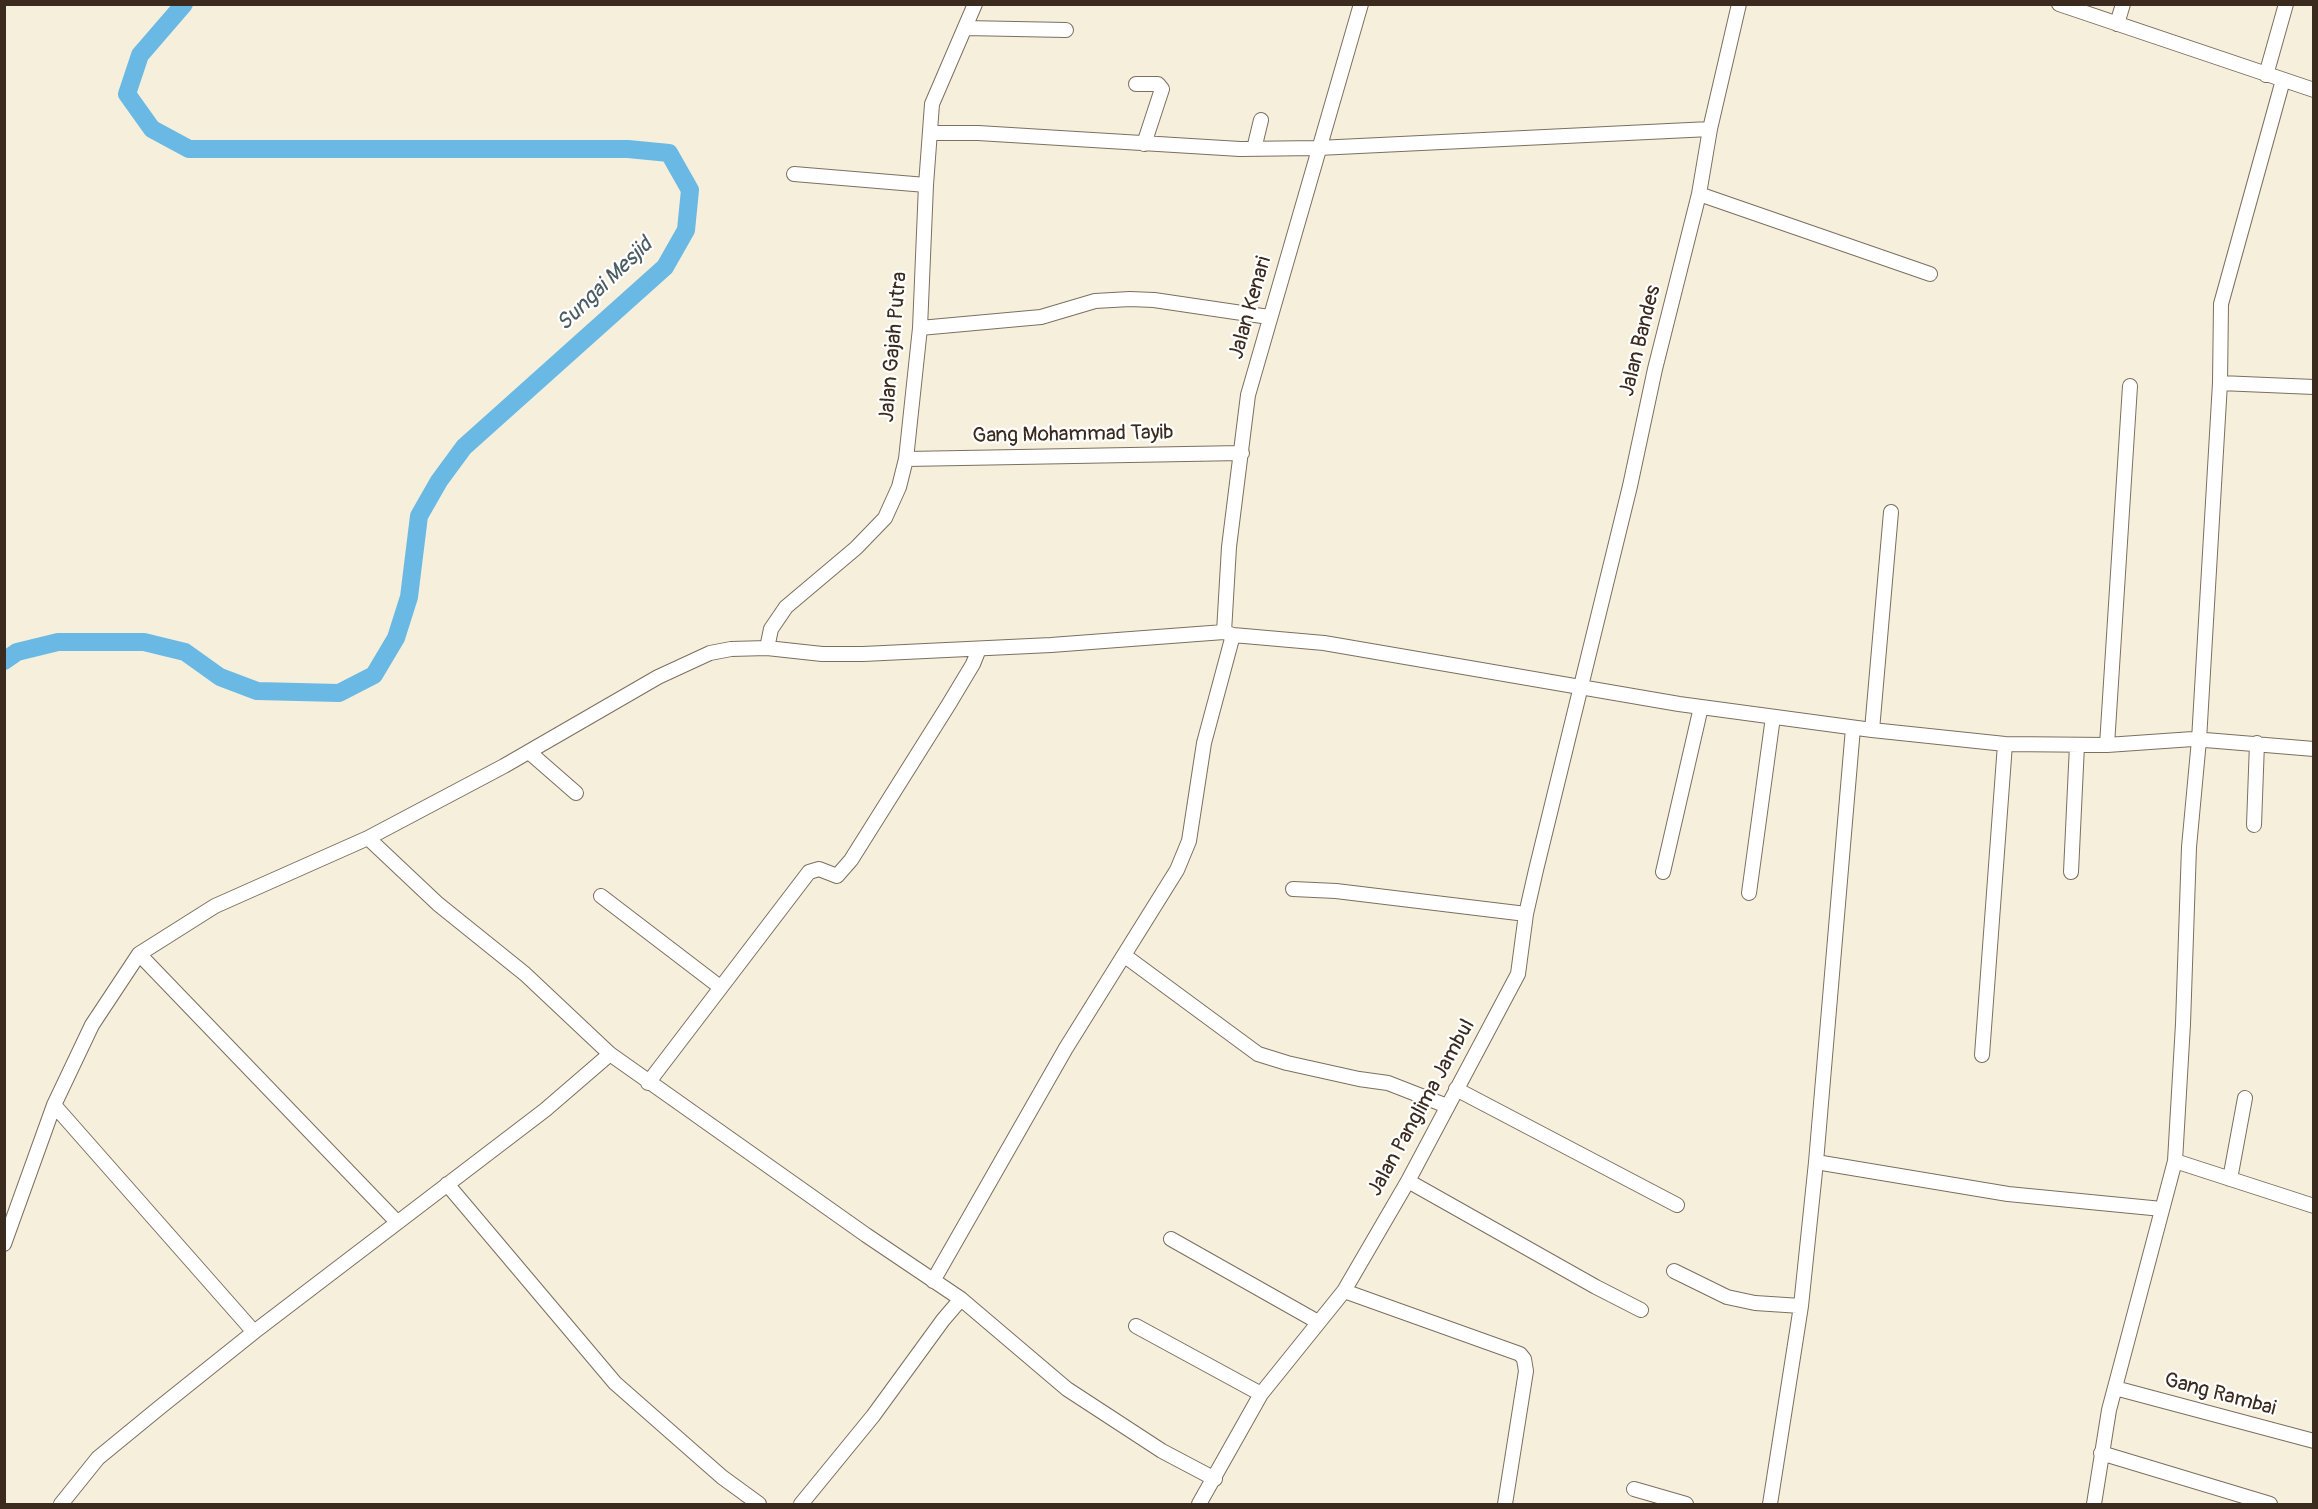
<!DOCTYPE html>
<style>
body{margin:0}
#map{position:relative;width:2318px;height:1509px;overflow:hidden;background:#f5efdc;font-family:Pangolin,sans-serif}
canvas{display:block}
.frame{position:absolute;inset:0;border:6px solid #3b2a1e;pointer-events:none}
</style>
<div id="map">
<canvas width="2318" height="1509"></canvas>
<div class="frame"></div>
</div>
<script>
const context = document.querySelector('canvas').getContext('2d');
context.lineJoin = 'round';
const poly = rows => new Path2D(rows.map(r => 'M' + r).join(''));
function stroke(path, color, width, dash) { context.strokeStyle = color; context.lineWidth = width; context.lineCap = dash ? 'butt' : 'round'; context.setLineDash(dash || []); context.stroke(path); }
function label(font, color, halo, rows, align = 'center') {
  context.font = font + ' Pangolin,sans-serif'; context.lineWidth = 4.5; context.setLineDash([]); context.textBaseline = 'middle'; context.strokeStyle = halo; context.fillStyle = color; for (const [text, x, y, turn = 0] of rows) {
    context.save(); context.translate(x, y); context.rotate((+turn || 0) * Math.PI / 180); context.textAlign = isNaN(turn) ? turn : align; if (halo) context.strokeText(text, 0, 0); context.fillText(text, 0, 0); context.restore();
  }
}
stroke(poly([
 [4,661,17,652,58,642,144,642,185,652,220,677,257,691,339,693,374,675,396,638,409,597,419,516,439,481,464,447,665,267,686,230,690,190,669,153,628,149,189,149,152,129,127,94,140,55,184,4]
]), '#69b9e4', 18);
const minor = poly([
 [2059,4,2314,90],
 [2117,24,2123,4],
 [965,28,1066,30],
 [2266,75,2286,4],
 [1136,84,1158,84,1162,89,1144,144],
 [930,133,978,133,1240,149,1318,148,1710,129],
 [1254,149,1261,120],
 [794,174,926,185],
 [1699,194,1930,274],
 [920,328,1041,317,1095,301,1130,299,1154,300,1269,317],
 [2220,383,2314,387],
 [906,459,1242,453],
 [1224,632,1229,547,1248,395,1361,4],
 [767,648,771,629,786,607,856,548,885,518,899,487,906,459,920,328,926,185,932,104,975,4],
 [1872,730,1891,512],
 [2107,745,2130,386],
 [529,752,576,793],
 [2254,825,2257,743],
 [368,838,438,904,525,974,610,1054,866,1235,961,1299,1067,1389,1162,1451,1215,1479],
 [1663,872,1701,707],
 [2071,872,2077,745],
 [1293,889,1336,891,1526,914],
 [1749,893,1773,717],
 [601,896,720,987],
 [139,954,397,1222],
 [1125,956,1258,1054,1287,1063,1359,1079,1388,1083,1447,1106],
 [1982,1055,2005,744],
 [648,1083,809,872,819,869,837,876,851,860,949,704,973,664,979,649],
 [1456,1089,1677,1205],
 [54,1105,254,1332],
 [2175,1161,2314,1206],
 [1816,1162,2008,1194,2162,1209],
 [2230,1179,2245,1098],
 [1408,1181,1596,1287,1641,1310],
 [447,1184,615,1383,722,1477,759,1504],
 [1171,1239,1318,1322],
 [4,1244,54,1105,92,1025,139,954,215,906,368,838,504,766,658,677,710,653,731,649,767,648,822,654,863,654,1051,645,1224,632,1233,635,1324,643,1679,704,1872,730,2005,744,2107,745,2193,739,2314,749],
 [1674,1271,1727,1297,1755,1303,1801,1306],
 [933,1281,1066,1048,1177,870,1189,841,1204,743,1233,635],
 [1344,1291,1520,1354,1524,1359,1526,1371,1505,1504],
 [1136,1326,1261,1394],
 [2115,1388,2314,1441],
 [2101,1453,2270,1504],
 [1634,1489,1686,1504],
 [61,1504,98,1458,159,1408,254,1332,545,1110,610,1054],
 [801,1504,873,1416,943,1320,961,1299],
 [1199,1504,1261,1394,1344,1291,1408,1181,1518,974,1526,914,1536,870,1630,486,1655,369,1699,194,1710,129,1739,4],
 [1770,1504,1801,1306,1816,1162,1853,728],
 [2094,1504,2109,1410,2175,1161,2183,1024,2189,847,2199,740,2220,383,2221,304,2283,80]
]);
stroke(minor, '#7c6f60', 16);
stroke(minor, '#fff', 14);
label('21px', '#3b2a1e', '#fff', [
 ["Jalan Kenari",1251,308,-74],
 ["Jalan Bandes",1641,341,-76],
 ["Jalan Gajah Putra",894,347,-85],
 ["Gang Mohammad Tayib",1073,435,-1],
 ["Jalan Panglima Jambul",1422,1108,-61],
 ["Gang Rambai",2220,1395,15]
]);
label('italic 22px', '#4b5c63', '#fff', [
 ["Sungai Mesjid",605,285,-44]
]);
</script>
